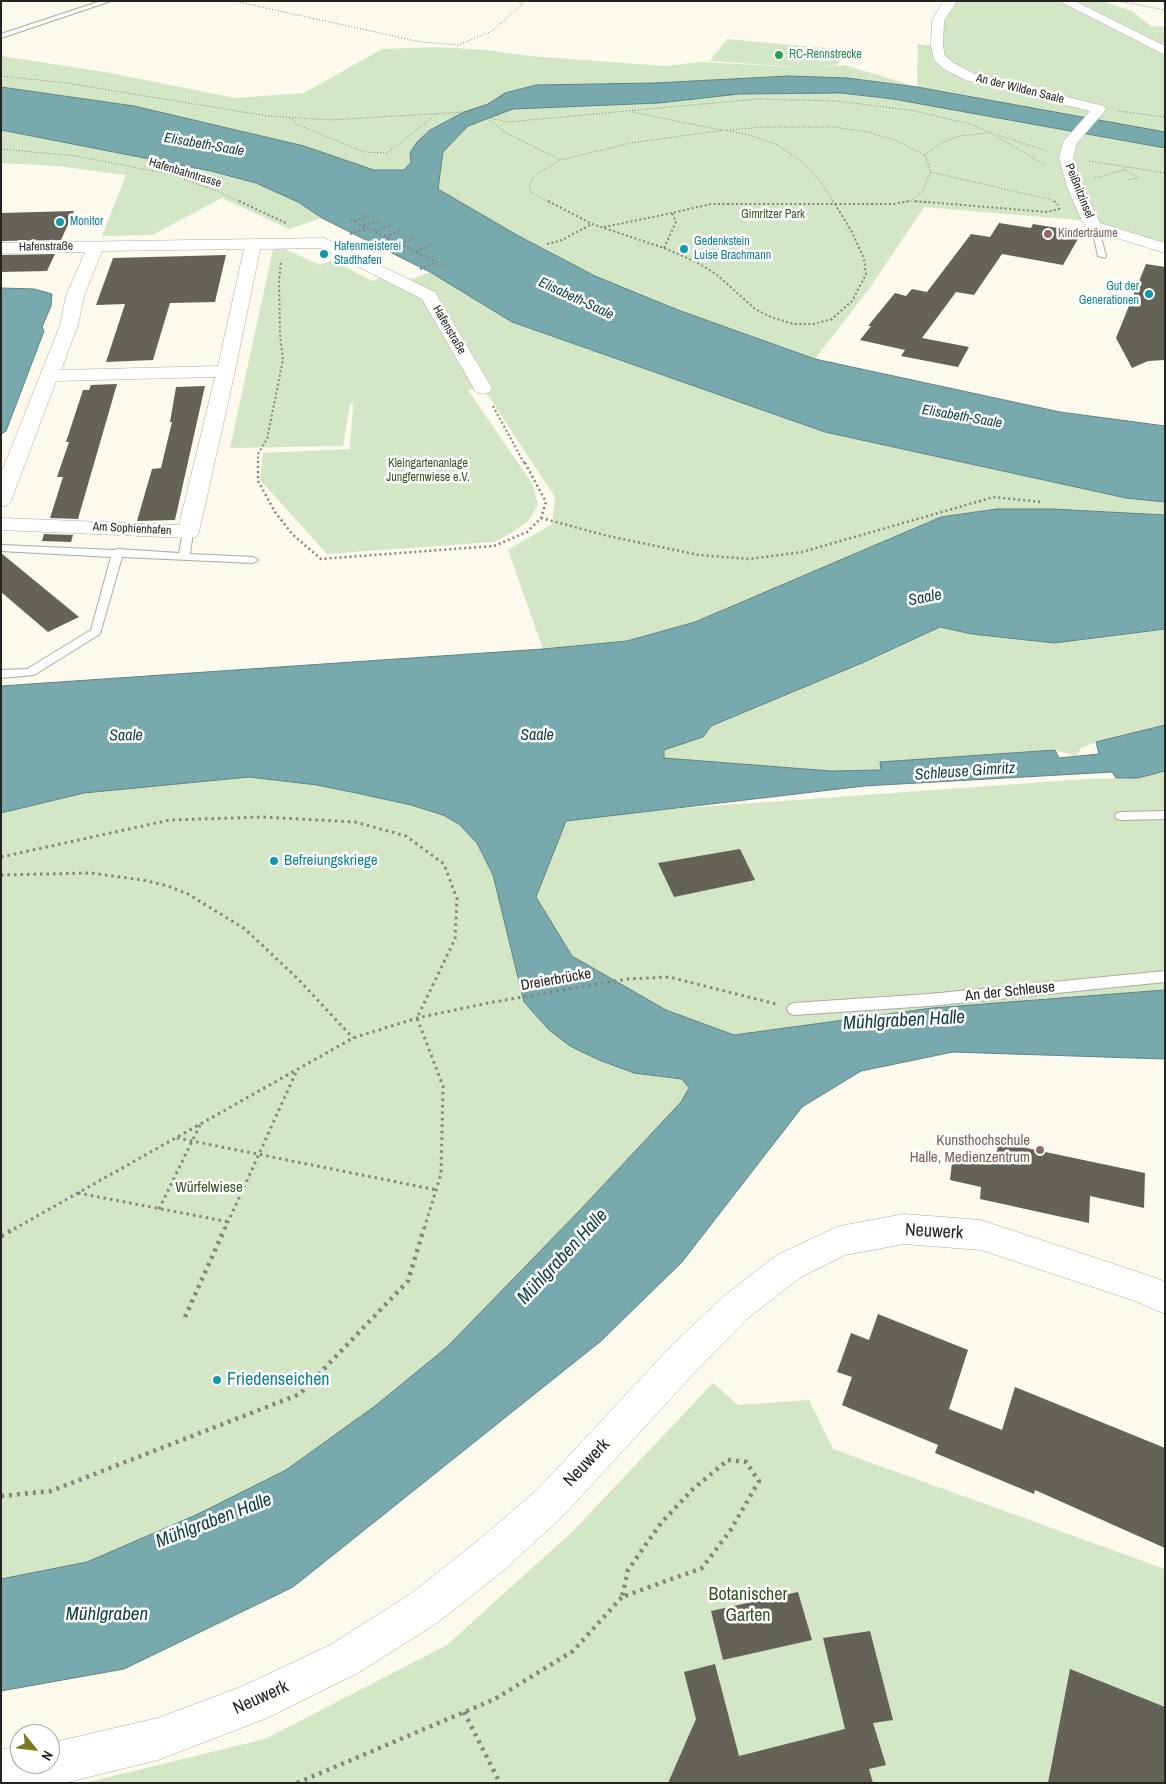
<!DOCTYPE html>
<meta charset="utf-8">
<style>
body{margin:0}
#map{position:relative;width:1166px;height:1784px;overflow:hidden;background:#fcf9ed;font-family:"Archivo Narrow",sans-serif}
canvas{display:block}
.frame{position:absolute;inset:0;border:2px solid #252420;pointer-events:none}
.north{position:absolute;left:10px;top:1724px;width:50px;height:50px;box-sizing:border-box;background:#fff;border:1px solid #a8a7a6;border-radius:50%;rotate:119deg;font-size:14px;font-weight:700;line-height:20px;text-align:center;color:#252420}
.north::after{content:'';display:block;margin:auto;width:18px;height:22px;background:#7d781e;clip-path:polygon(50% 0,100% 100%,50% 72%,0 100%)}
</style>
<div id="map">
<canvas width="1166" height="1784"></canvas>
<div class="frame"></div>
<div class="north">N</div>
</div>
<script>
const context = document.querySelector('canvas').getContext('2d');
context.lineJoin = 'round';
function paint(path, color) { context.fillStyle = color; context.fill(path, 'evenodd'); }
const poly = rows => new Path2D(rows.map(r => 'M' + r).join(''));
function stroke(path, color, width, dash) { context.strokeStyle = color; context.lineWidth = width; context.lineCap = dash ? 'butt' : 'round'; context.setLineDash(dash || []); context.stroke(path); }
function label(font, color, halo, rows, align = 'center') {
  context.font = font + ' "Archivo Narrow",sans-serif'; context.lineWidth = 5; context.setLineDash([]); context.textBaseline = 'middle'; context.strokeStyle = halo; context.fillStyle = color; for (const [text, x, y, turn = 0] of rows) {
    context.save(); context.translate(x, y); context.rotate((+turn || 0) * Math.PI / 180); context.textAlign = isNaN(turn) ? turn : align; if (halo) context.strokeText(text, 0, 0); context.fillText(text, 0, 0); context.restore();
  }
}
paint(poly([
 [951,1,1102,1,1132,11,1151,26,1165,27,1165,132,917,87,847,78,789,76,655,83,536,85,505,93,488,104,464,112,430,130,411,162,404,170,374,170,304,146,134,106,1,87,1,56,105,72,235,98,304,93,382,49,439,47,486,50,530,56,665,66,702,62,811,68,710,61,727,39,847,50,837,65,813,68,845,65,917,87,918,44,937,46,938,21],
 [841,93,893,99,1165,148,1165,248,1090,221,924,207,869,289,815,359,678,310,595,276,517,235,438,189,443,152,468,126,513,109,659,103,739,94],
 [1,130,211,171,256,183,298,202,322,218,289,229,222,198,152,235,102,236,126,175,57,166,1,163],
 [273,249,285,249,320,265,333,260,372,281,388,275,405,282,430,272,512,322,825,432,1126,498,1165,502,1165,515,1052,509,997,509,941,517,694,622,627,641,543,649,508,550,552,524,555,497,483,388,468,390,533,485,538,505,528,521,511,533,494,542,327,554,260,480,263,453,350,449,353,403,350,404,343,446,230,448],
 [940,627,972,634,1054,643,1165,629,1165,725,1096,742,1081,748,1076,756,1055,750,880,762,882,770,831,771,664,758,664,750,703,737,711,726,862,663],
 [1165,771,1165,990,932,1008,734,1035,666,1010,572,956,536,897,565,821,672,809,1086,779,1138,778],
 [249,777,317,785,361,794,411,805,443,815,459,824,477,843,493,875,524,1002,549,1030,634,1073,682,1079,689,1088,681,1102,582,1208,447,1347,375,1406,286,1470,198,1514,87,1562,1,1579,1,813,84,793],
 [713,1383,738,1405,809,1400,833,1449,1165,1569,1165,1783,84,1783,265,1739,447,1645,573,1531]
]), '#d3e7c7');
const water = poly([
 [789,76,847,78,917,87,1165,132,1165,148,893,99,841,93,739,94,659,103,513,109,468,126,443,152,438,189,517,235,595,276,678,310,815,359,1060,412,1165,426,1165,502,1126,498,825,432,512,322,430,272,322,218,298,202,256,183,211,171,1,130,1,87,134,106,304,146,374,170,404,170,411,162,410,153,417,142,430,130,464,112,488,104,505,93,536,85,655,83,789,76],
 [1,288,34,289,52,294,51,306,42,327,44,331,6,431,1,434,1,288],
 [997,509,1052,509,1165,515,1165,629,1054,643,972,634,940,627,862,663,711,726,703,737,664,750,664,758,831,771,881,770,880,762,1055,750,1059,758,1099,754,1096,742,1165,725,1165,771,1138,778,1116,778,1112,772,864,786,566,821,536,897,572,956,666,1010,734,1035,932,1008,1165,990,1165,1059,953,1052,861,1071,802,1107,682,1262,601,1341,293,1587,124,1669,1,1691,1,1579,87,1562,198,1514,286,1470,375,1406,447,1347,582,1208,681,1102,689,1088,682,1079,634,1073,599,1060,570,1046,549,1030,524,1002,493,875,477,843,459,824,443,815,411,805,361,794,317,785,249,777,84,793,1,813,1,686,543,649,627,641,695,622,941,517,997,509]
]);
paint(water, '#78aaad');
stroke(water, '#5f8283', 1);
paint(poly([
 [74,211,61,240,1,241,1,213],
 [999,223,1031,228,1033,224,1082,232,1063,265,1002,254,974,295,956,292,922,338,969,347,958,367,901,356,905,350,860,340,871,326,868,326,895,293,906,296,912,289,927,292,971,234,990,237],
 [55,254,47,271,1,272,1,255],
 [226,255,215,302,170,303,153,360,106,362,125,304,96,305,113,258],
 [1146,264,1165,267,1165,360,1148,361,1132,368,1116,338],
 [117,384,78,519,50,518,63,477,57,477,69,442,66,442,83,390,89,390,91,385],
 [205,386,175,520,137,521,152,469,161,468,172,422,170,422,176,387],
 [44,534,73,535,71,542,42,541],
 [1,553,79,617,48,632,1,592],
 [740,849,755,880,674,897,658,863],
 [998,1142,1145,1173,1144,1208,1090,1196,1089,1223,980,1199,981,1187,950,1180,953,1154,996,1163],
 [878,1314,968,1350,949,1409,1002,1430,1015,1387,1165,1448,1165,1548,1035,1490,1034,1494,935,1453,938,1445,842,1405,852,1377,837,1372,851,1333,869,1340],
 [798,1592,812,1640,723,1660,711,1611],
 [870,1631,893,1720,873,1723,886,1765,869,1769,873,1783,668,1783,696,1719,684,1672,715,1664,739,1756,845,1729,823,1638],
 [1070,1669,1165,1707,1165,1783,1048,1783]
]), '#656258');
const service = poly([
 [101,1,111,1,1,38,1,34,101,1],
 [1091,224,1098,226,1106,256,1105,258,1098,256,1091,224],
 [188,529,193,532,190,554,253,557,258,560,253,563,122,557,100,634,34,675,1,678,1,670,27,669,91,630,111,557,1,551,1,545,114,550,118,549,179,553,183,532,188,529],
 [1165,811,1165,819,1122,820,1117,819,1115,816,1117,813,1122,812,1165,811],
 [1165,971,1165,982,929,1006,794,1015,789,1013,787,1009,789,1005,794,1003,929,994,1165,971]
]);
const minor = poly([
 [943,1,957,1,944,21,943,46,945,56,954,63,975,74,1104,106,1106,109,1104,112,1077,143,1073,158,1083,187,1100,223,1165,243,1165,253,1088,229,1082,221,1067,187,1059,158,1063,142,1090,111,965,80,944,69,934,60,931,46,932,21,943,1],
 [1059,1,1075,1,1165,46,1165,55,1059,1],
 [324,238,435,292,492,388,490,392,483,394,476,392,422,299,321,248,260,249,235,371,199,532,196,537,188,538,1,530,1,518,179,525,215,377,56,381,11,501,8,505,1,507,1,474,60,325,66,296,85,252,1,253,1,243,324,238],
 [244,249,218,366,61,370,78,325,84,296,102,251,244,249]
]);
const tertiary = poly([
 [904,1214,981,1220,1156,1278,1165,1282,1165,1314,1135,1301,981,1250,904,1244,845,1255,801,1277,748,1318,697,1370,563,1516,503,1571,437,1623,358,1673,267,1718,158,1760,64,1783,1,1783,1,1749,20,1747,20,1764,50,1764,50,1743,158,1718,243,1686,330,1645,409,1595,475,1543,537,1490,671,1346,724,1296,777,1255,828,1231,840,1226,904,1214]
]);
stroke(service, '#aeaaa0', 2);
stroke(minor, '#aeaaa0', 1);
stroke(tertiary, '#aeaaa0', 1);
stroke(poly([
 [234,1,421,42,458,45,492,31,523,4,516,1],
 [1118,1,1165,10],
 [1,76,66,83,268,116,329,120,464,112,508,122,757,99,836,101,910,110,970,124,991,133,1045,165],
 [1118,111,1165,117],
 [632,112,721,130],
 [292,119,296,124,364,152,387,153,437,114],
 [489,120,506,133,561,160],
 [730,130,764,127,834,127,867,132,895,140,925,155,931,172,921,193,912,200],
 [998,135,1047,151],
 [1,149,76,156,169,174,217,191,242,203],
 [925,155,941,143,960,136,989,133],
 [1089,161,1165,173],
 [1124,170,1139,178],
 [931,172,1052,200,1055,203],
 [1095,178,1124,170,1126,167],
 [1129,180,1138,178],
 [550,203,531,192,529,185,535,175,561,160,631,143,725,130,749,135,778,145,806,165,820,181,834,203],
 [902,203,911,201,930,203]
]), '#87857e', 1, [1, 2]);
stroke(poly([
 [239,201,286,223],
 [548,201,592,224,664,248,696,262,716,274,755,309,773,318,794,324,813,324,832,319,852,301,866,274,864,259,852,232,833,201],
 [915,201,1047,212,1062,208],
 [1054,201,1058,205],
 [351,220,445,266],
 [354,221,371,215],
 [364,226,379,221],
 [604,227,672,213],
 [375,231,391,225],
 [350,234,367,228],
 [385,236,400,231],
 [400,244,415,238],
 [547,244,562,240,592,224],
 [664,248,676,222,672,213,711,204,893,204,909,201],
 [416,251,430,246],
 [420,269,437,262],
 [493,406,524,463],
 [258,463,258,454,267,439,283,360,280,334,279,280,281,262]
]), '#87857e', 2, [2, 2.5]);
stroke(poly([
 [258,461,258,481,275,512,293,535,321,559,494,546,527,532,541,518,546,502,524,461],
 [541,518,608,536,699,555,749,559,802,552,994,497,1041,502]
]), '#87857e', 2.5, [2, 3]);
stroke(poly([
 [1,857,170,820,262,817,355,822,406,836,444,864,457,899,455,939,417,1018,443,1086,441,1174,424,1229],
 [1,875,90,873,143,880,168,886,188,894,245,929,298,979,353,1038],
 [177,1138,437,1190],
 [78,1193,229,1222],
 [159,1209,200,1125],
 [14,1229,353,1038,417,1018,488,1003,627,979,669,977,776,1004],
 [225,1229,297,1070]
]), '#87857e', 3, [2.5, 4]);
stroke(poly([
 [1,1236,16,1228],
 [185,1317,225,1228],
 [728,1460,746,1462,759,1481,730,1531,702,1568,622,1597,628,1570,661,1523,693,1489,728,1460],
 [1,1496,51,1491,300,1394,408,1281,424,1228],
 [464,1712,500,1783],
 [297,1783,495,1699,573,1651,622,1597]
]), '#87857e', 4.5, [3, 5]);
paint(service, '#fff');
paint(minor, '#fff');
paint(tertiary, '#fff');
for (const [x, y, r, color] of [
 [779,55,5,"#2e9e5b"],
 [60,222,5,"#0f9aa8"],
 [1048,234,5,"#8d6e63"],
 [684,249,5,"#0f9aa8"],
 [324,254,5,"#0f9aa8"],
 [1149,294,5,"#0f9aa8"],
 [274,861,5,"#0f9aa8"],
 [1040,1150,5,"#8d6e63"],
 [217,1380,5,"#0f9aa8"]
]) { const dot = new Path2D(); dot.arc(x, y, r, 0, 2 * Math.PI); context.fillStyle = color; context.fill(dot); stroke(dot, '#fff', 2); }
label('12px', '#27864d', '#fff', [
 ["RC-Rennstrecke",789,55]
], 'left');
label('12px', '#252420', '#fff', [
 ["An der Wilden Saale",1020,89,14],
 ["Hafenbahntrasse",185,173,17],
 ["Peißnitzinsel",1079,191,68],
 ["Hafenstraße",46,247,-1],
 ["Hafenstraße",449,330,60],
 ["Am Sophienhafen",132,529,3]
]);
label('12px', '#365322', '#fff', [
 ["Gimritzer Park",773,215],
 ["Kleingartenanlage",428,464],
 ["Jungfernwiese e.V.",428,478]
]);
label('12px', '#0d838f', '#fff', [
 ["Monitor",70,222],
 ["Gedenkstein",694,242],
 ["Luise Brachmann",694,256],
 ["Hafenmeisterei",334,247],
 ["Stadthafen",334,261],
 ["Gut der",1139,287,"right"],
 ["Generationen",1139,301,"right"]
], 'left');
label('12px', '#785e54', '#fff', [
 ["Kinderträume",1058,234]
], 'left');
label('italic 14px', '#0f3f41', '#fff', [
 ["Elisabeth-Saale",204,145,10],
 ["Elisabeth-Saale",576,299,25],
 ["Elisabeth-Saale",962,417,10]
]);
label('15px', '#0d838f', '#fff', [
 ["Befreiungskriege",284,861]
], 'left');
label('15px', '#252420', '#fff', [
 ["Dreierbrücke",556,980,-10],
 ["An der Schleuse",1010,992,-6]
]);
label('15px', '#785e54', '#fff', [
 ["Kunsthochschule",1030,1141],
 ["Halle, Medienzentrum",1030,1158]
], 'right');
label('15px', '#365322', '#fff', [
 ["Würfelwiese",209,1188]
]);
label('italic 16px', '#0f3f41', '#fff', [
 ["Saale",925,598,-11],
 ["Saale",126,736,-1],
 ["Saale",537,736],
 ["Schleuse Gimritz",965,772,-4]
]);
label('18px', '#252420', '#fff', [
 ["Neuwerk",934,1232,3],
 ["Neuwerk",587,1463,-47],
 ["Neuwerk",261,1698,-24]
]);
label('18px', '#0d838f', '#fff', [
 ["Friedenseichen",227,1380]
], 'left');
label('18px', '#365322', '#fff', [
 ["Botanischer",748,1595],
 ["Garten",748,1616]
]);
label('italic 19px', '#0f3f41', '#fff', [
 ["Mühlgraben Halle",904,1021,-3],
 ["Mühlgraben Halle",563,1257,-47],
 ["Mühlgraben Halle",214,1521,-21],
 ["Mühlgraben",107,1615]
]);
</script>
